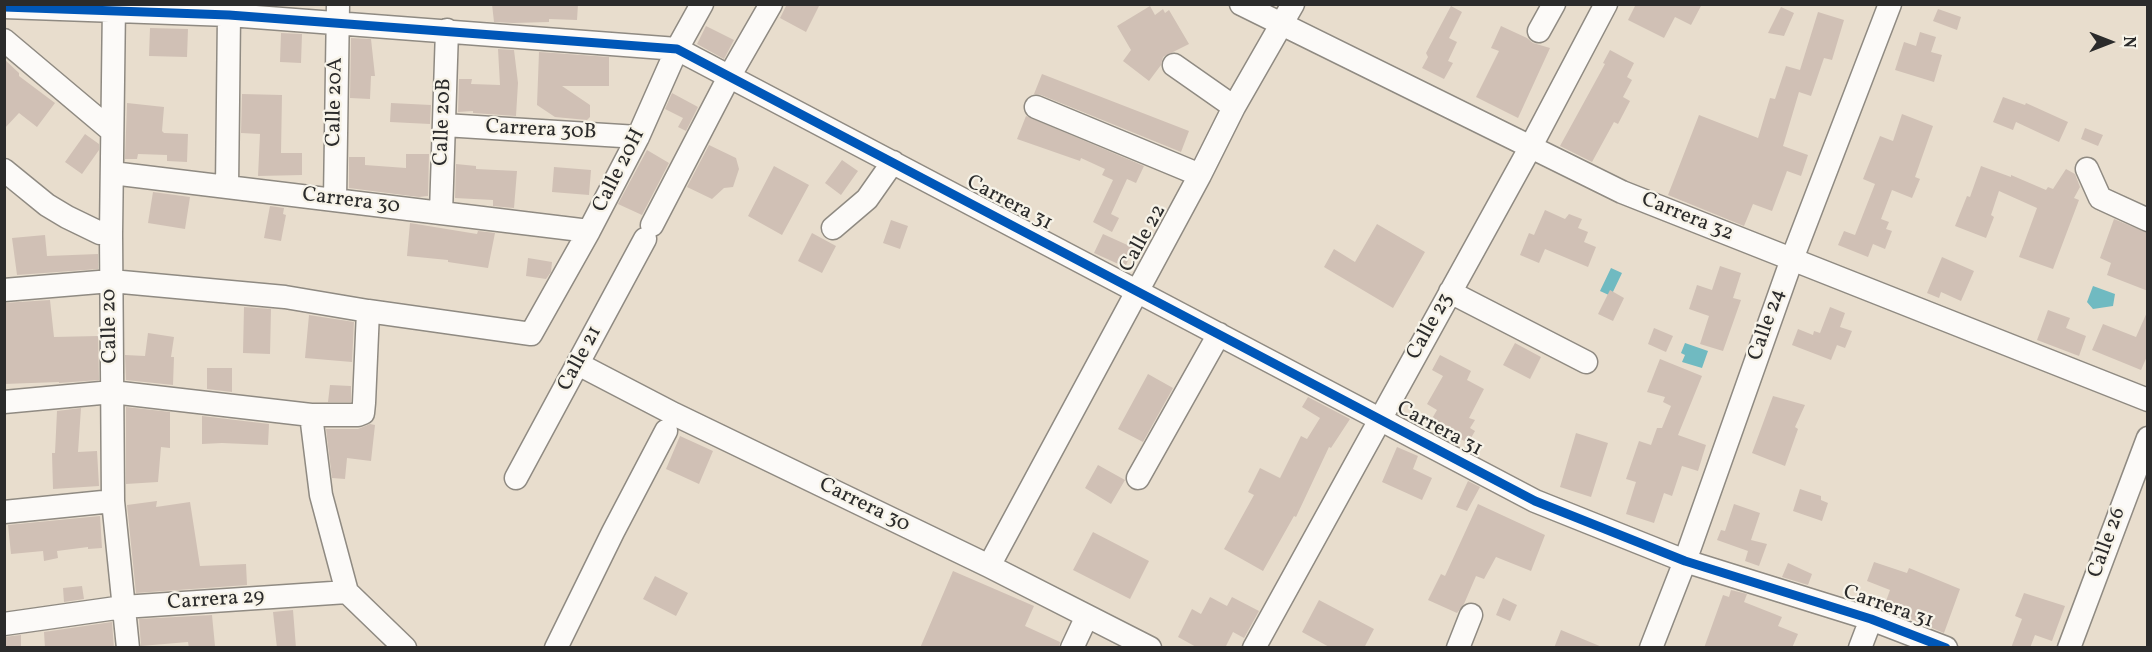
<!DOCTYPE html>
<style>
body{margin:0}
#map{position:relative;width:2152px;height:652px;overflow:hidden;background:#e8ddcd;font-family:Vollkorn,serif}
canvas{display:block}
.frame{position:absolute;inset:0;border:6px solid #2b2b2b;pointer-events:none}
.north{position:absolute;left:2080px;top:12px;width:60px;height:60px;-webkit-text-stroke:4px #f7f3e8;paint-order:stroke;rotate:90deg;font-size:16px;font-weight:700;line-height:24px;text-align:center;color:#2b2b2b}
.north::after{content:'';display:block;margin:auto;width:21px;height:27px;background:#2b2b2b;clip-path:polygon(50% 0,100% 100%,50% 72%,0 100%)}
</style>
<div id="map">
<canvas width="2152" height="652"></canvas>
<div class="frame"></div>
<div class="north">N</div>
</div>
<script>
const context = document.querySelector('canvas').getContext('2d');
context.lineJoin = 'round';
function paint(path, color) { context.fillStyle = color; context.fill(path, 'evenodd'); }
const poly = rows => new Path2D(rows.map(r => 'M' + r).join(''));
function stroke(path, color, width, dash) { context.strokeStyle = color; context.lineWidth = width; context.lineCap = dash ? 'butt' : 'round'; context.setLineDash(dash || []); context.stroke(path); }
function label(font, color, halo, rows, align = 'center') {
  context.font = font + ' Vollkorn,serif'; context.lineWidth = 4.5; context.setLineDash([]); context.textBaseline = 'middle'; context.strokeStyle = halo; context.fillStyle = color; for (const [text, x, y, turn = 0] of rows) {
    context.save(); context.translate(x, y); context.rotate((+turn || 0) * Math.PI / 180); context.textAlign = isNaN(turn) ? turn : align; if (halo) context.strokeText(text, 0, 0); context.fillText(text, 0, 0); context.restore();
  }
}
paint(poly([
 [1611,268,1622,273,1611,296,1600,291],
 [2093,286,2115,294,2113,306,2093,309,2087,302],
 [1685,343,1708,351,1702,368,1682,362,1685,355,1681,353]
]), '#70bac1');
paint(poly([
 [492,4,578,4,577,20,549,19,549,22,513,23,494,22],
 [787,4,820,4,806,32,780,18],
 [1636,4,1702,4,1691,25,1675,17,1664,38,1628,20],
 [1150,6,1155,15,1163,9,1165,13,1169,10,1189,44,1163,57,1161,65,1149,81,1123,61,1131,50,1117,26],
 [1451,6,1462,12,1449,38,1457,42,1448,61,1453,63,1444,79,1422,68,1428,57,1426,53],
 [1781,7,1794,13,1784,36,1768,33],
 [1938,9,1961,17,1957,30,1933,21],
 [1818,12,1844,20,1832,60,1824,58,1811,96,1799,92,1783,146,1808,155,1801,176,1787,171,1772,211,1753,204,1744,226,1668,195,1699,115,1758,138,1770,98,1775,99,1786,66,1800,70],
 [706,26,734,40,724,59,697,44],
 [1501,26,1527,38,1533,43,1550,48,1518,118,1476,97,1499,51,1491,48],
 [150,28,188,29,187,57,149,56],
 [1920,32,1936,37,1931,52,1942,55,1934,82,1895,70,1904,42,1916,46],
 [281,33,302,34,301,63,280,62],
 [351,38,371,39,375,76,371,76,370,99,350,98],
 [498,49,514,50,518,83,516,116,473,113,473,111,458,112,459,79,472,79,471,84,500,85],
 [1610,50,1634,63,1627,77,1632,80,1623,97,1630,101,1618,124,1614,122,1592,162,1560,146,1605,64,1603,63],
 [539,52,609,57,609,86,562,86,590,105,590,117,587,120,555,117,537,105],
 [4,59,19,73,19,76,55,103,37,127,19,113,4,129],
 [1042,74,1189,131,1181,152,1041,95,1034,94],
 [672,93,698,107,686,131,678,127,683,118,665,109],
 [242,94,282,95,281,153,302,153,302,175,258,176,260,134,241,133],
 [2003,97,2025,105,2026,103,2068,122,2059,142,2016,122,2013,130,1993,122],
 [127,103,164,107,162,131,164,133,188,134,187,162,167,161,167,155,138,154,137,159,125,159],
 [391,103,431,105,430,124,390,122],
 [1902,114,1933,126,1915,177,1920,179,1912,198,1892,190,1881,219,1889,222,1886,229,1892,231,1885,249,1873,244,1868,257,1838,245,1844,231,1855,235,1875,184,1863,179,1880,136,1893,141],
 [1026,116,1144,166,1136,183,1127,179,1111,214,1119,218,1112,232,1093,222,1113,180,1102,175,1105,169,1081,158,1080,161,1017,139],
 [2085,128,2103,135,2098,146,2081,139],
 [85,134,99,144,99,150,82,174,65,162],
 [709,145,736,158,739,169,733,187,724,188,712,199,687,187],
 [647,150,669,163,642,215,618,204],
 [406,154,429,154,428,196,419,197,349,188,349,157,365,157,365,165,406,168],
 [842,160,858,171,841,195,825,183],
 [456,164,476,166,476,169,517,171,514,208,493,206,493,200,455,198],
 [774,166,809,185,782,235,748,216],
 [1981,166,2011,177,2011,175,2046,190,2048,187,2053,189,2066,169,2075,174,2080,187,2074,198,2079,200,2053,269,2019,257,2037,208,1999,191,1991,215,1994,217,1986,238,1955,226,1967,196,1970,197],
 [554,167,591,170,589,195,552,192],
 [153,192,190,197,185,229,148,223],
 [270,206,284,208,283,214,286,215,281,241,264,238],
 [1545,210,1565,219,1569,214,1582,219,1578,228,1588,232,1584,242,1596,247,1588,267,1545,249,1539,263,1520,255,1529,233,1534,235],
 [2114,219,2148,233,2148,291,2107,275,2111,263,2100,258],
 [891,220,908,226,900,249,883,243],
 [410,223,477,234,478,231,495,233,488,268,448,262,448,260,407,256],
 [1377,224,1425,252,1393,308,1324,267,1334,249,1355,262],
 [812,233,836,246,822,273,798,261],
 [1103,234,1134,248,1125,267,1094,253],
 [45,235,47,256,98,254,98,269,17,275,12,238],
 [1942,257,1974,271,1961,301,1941,292,1939,298,1927,293],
 [528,258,552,262,551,272,546,279,526,276],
 [1720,266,1741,273,1733,298,1741,300,1723,351,1700,344,1709,316,1689,309,1697,285,1712,290],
 [1610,290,1624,298,1613,321,1598,314],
 [50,300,54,337,98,336,99,380,59,383,59,382,4,384,4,303],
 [244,307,271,309,270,354,243,353],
 [1830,307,1845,313,1840,327,1852,331,1845,348,1837,345,1831,360,1792,345,1798,329,1813,335,1814,331,1820,333],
 [2048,310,2070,318,2066,328,2086,336,2079,356,2037,340],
 [2148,310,2148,354,2141,370,2092,350,2103,324,2136,337],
 [309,315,354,322,352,362,305,358],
 [1654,328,1673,336,1666,352,1648,344],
 [148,333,174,337,171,357,174,357,173,385,126,380,125,355,145,356],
 [1515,343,1541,357,1530,379,1503,365],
 [1440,355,1471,371,1467,380,1484,389,1469,418,1475,420,1470,428,1475,431,1468,443,1430,422,1437,410,1427,404,1443,376,1432,370],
 [1660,359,1702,376,1678,435,1706,445,1698,471,1682,466,1672,496,1664,493,1654,523,1626,514,1636,482,1626,479,1639,441,1651,445,1657,428,1662,428,1671,406,1663,402,1665,397,1647,392],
 [207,368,232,368,232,392,207,389],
 [1148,374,1173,388,1143,442,1118,429],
 [330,385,351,386,351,402,328,402],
 [1773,396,1805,405,1795,427,1798,429,1785,466,1752,453],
 [1308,397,1350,419,1331,448,1329,447,1296,517,1294,516,1263,571,1224,549,1254,495,1248,492,1260,468,1280,478,1301,436,1307,439,1320,418,1302,407],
 [126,407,170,412,170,448,161,447,158,482,126,484],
 [81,408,78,452,97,451,99,486,53,489,52,453,55,453,57,411],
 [202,416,269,424,268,445,222,443,202,444],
 [370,424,375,425,371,461,347,458,345,479,332,478,326,429,358,429],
 [1576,433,1608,443,1591,497,1560,487],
 [680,436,713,451,699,484,666,469],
 [1397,447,1418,456,1413,469,1432,478,1422,500,1382,482],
 [1098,465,1125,480,1111,504,1085,488],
 [1468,481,1480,487,1467,511,1456,507],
 [1800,489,1821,496,1821,500,1828,503,1822,521,1793,511],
 [157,501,156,507,190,502,200,566,246,564,247,585,136,593,127,505],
 [1478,504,1545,535,1531,571,1496,557,1484,579,1476,576,1464,604,1457,613,1428,600,1441,574,1445,576],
 [1734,504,1760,513,1751,540,1767,544,1759,566,1745,561,1748,551,1717,540,1721,530,1725,531],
 [100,516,102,548,88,549,88,547,57,551,58,558,44,561,43,551,11,554,8,525],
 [1093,532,1149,561,1130,599,1073,570],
 [1874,562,1907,573,1909,568,1960,589,1944,633,1906,617,1908,612,1885,604,1890,590,1867,581],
 [1788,563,1812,574,1808,585,1782,577],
 [953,571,1034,606,1025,626,1060,642,1059,648,920,648],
 [655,576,688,593,676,616,643,599],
 [82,586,84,599,64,602,63,588],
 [1731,590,1747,594,1744,602,1782,617,1778,626,1798,634,1792,648,1704,648,1723,595,1729,597],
 [2024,593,2065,606,2052,641,2035,635,2030,648,2011,648,2022,619,2015,616],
 [1210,597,1227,606,1232,597,1259,611,1244,638,1233,632,1225,648,1198,648,1178,637,1192,609,1201,614],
 [1503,598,1517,605,1510,621,1496,615],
 [1319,600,1374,629,1364,648,1331,648,1302,632],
 [293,610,296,648,277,648,273,612],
 [212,615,215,646,189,648,188,642,141,646,139,619],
 [112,622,114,648,45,648,44,632],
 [1561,630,1602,647,1602,648,1554,648],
 [21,635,21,648,4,648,4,637]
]), '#d0c0b5');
const minor = poly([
 [114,4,111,234,113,501,128,648],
 [1241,4,1622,192,2148,400],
 [4,7,229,15,677,49,1535,501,1685,561,1871,619,1946,648],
 [1539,31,1554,4],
 [4,40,112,131],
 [1174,65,1234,107],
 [1036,107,1200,175],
 [444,125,638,137],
 [2087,169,2100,198,2148,220],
 [4,170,47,205,67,217,100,233,111,234],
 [112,173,589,231],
 [227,187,229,15],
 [335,200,338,4],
 [441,213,447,30],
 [652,225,729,77,771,4],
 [833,228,867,199,893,162],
 [4,290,111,281,285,297,368,311,531,334,589,231,638,137,677,49,702,4],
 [1450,292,1586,362],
 [578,364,674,414,989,566,1150,648],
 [4,402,112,392,311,415,358,415,363,413,364,403,368,311],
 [311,415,321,495,347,592,405,648],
 [516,478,645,239],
 [1138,478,1219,334],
 [4,512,113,501],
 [989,566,1200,175,1234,107,1293,4],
 [4,624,123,607,347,592],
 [556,648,613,532,666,431],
 [1072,648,1087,616],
 [1254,648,1530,148,1606,4],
 [1458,648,1471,615],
 [1651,648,1685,561,1792,259,1890,4],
 [1860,648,1871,619],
 [2069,648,2148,438]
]);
stroke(minor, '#8f8a82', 25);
stroke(minor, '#fcfaf8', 22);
stroke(poly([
 [4,7,229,15,677,49,1535,501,1685,561,1871,619,1946,648]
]), '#0057b8', 9);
label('21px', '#2b2b2b', '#f7f3e8', [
 ["Calle 20A",336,102,-89],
 ["Calle 20B",444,122,-88],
 ["Carrera 30B",541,131,3],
 ["Calle 20H",620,171,-63],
 ["Carrera 30",351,202,7],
 ["Carrera 31",1009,204,28],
 ["Carrera 32",1687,218,22],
 ["Calle 22",1144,239,-61],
 ["Calle 24",1768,325,-71],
 ["Calle 20",111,326,-91],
 ["Calle 23",1431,327,-61],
 ["Calle 21",581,359,-62],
 ["Carrera 31",1439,430,28],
 ["Carrera 30",864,506,26],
 ["Calle 26",2108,543,-70],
 ["Carrera 29",216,601,-4],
 ["Carrera 31",1888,608,19]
]);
</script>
